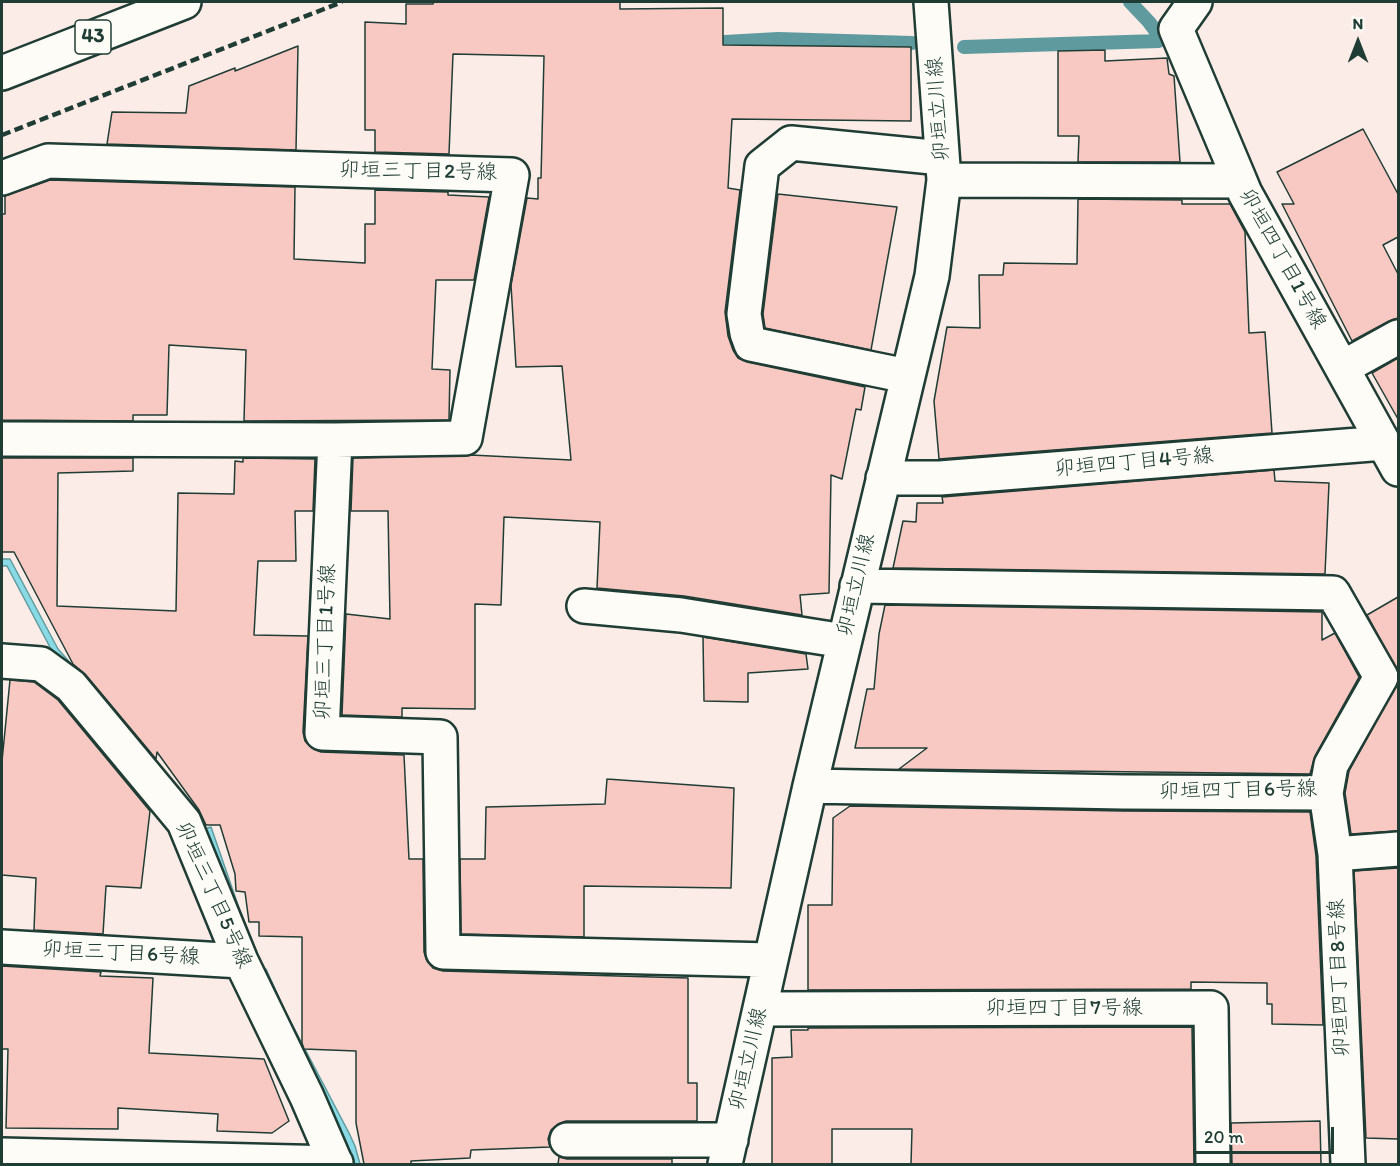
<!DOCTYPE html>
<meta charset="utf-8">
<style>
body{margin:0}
#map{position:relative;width:1400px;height:1166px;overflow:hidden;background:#fcece7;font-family:Itim,sans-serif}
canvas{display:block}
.frame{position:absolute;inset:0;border:3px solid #1f3d34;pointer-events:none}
.north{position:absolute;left:1328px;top:12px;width:60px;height:60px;-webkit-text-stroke:4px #fdfcf7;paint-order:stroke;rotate:0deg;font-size:16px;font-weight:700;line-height:24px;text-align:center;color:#1f3d34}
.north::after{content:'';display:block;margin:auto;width:21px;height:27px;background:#1f3d34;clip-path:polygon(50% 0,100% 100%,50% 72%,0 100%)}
.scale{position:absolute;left:1193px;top:1127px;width:141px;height:27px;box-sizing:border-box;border:3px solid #1f3d34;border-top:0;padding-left:8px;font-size:18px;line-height:21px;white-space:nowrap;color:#1f3d34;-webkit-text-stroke:4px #fdfcf7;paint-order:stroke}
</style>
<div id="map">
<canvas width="1400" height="1166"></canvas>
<div class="frame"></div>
<div class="north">N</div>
<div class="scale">20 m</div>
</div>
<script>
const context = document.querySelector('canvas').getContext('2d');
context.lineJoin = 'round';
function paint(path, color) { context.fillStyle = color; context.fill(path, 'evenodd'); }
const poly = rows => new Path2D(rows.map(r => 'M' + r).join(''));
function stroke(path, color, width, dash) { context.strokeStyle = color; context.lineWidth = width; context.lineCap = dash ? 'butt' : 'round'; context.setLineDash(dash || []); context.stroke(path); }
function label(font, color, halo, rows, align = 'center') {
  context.font = font + ' Itim,"Klee One",sans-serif'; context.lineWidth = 4.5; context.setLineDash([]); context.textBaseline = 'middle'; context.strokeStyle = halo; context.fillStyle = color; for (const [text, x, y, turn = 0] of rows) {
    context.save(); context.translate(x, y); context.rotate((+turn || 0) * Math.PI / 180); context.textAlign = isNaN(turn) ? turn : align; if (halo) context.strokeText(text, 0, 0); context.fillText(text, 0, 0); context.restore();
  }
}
const water = poly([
 [2,559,10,559,58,649,153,757,148,761,52,651,7,566,2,566,2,559],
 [211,827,239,908,259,958,252,957,204,829,211,827],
 [258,969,266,969,285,1011,349,1133,355,1146,360,1164,352,1164,346,1143,258,969]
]);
paint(water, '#89dae4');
stroke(water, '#5f9b9e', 1.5);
stroke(poly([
 [1130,2,1149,22,1160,37],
 [707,43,778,39,912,43],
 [964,47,1159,41]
]), '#5f9b9e', 14);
const building = poly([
 [434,2,620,2,620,9,723,8,723,45,911,47,911,121,732,119,728,188,740,190,725,312,728,336,733,350,738,358,747,362,865,387,861,410,856,409,842,479,831,475,829,593,800,595,802,615,684,596,597,588,600,522,504,517,501,605,475,604,475,709,402,708,402,717,342,715,346,614,390,619,388,511,351,511,353,458,471,455,571,460,562,366,516,367,511,285,527,198,538,199,538,178,541,178,544,56,453,54,449,154,375,152,375,130,365,130,365,22,406,24,406,4,433,4,434,2],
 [298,46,296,150,107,144,112,112,186,113,189,86,235,68,235,71,298,46],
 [1105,50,1105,61,1167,58,1169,74,1174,76,1180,162,1078,162,1079,136,1058,136,1058,51,1105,50],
 [1363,129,1398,194,1398,237,1383,245,1398,274,1398,318,1389,321,1352,341,1282,204,1294,204,1277,172,1363,129],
 [50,180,295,187,294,259,365,263,365,224,375,224,375,190,448,192,448,195,489,197,474,280,436,280,432,369,450,370,449,420,244,421,246,350,169,345,167,415,133,415,133,421,2,420,2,214,5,214,5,196,50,180],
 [778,194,897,207,871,350,765,328,763,314,778,194],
 [1078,199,1182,200,1182,204,1230,204,1245,232,1249,333,1265,332,1272,433,939,459,934,401,947,327,980,328,979,275,1003,275,1004,263,1077,264,1078,199],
 [1398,358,1398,419,1372,373,1398,358],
 [2,458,133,458,133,471,58,473,57,606,176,611,178,493,234,494,235,461,243,462,243,458,315,459,313,511,295,511,296,561,258,561,254,635,308,636,303,732,305,741,312,748,321,752,404,755,409,859,423,859,424,952,427,961,433,968,443,971,688,978,688,1083,697,1083,697,1121,566,1121,558,1124,551,1130,548,1139,550,1147,471,1150,470,1158,411,1161,411,1164,364,1164,356,1123,356,1051,304,1049,302,1043,302,937,259,936,259,922,249,922,245,892,236,891,235,874,220,825,206,825,199,810,157,752,156,759,85,674,73,664,14,552,2,552,2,458],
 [1274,470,1275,481,1329,483,1325,574,893,568,903,521,916,522,917,503,943,503,942,497,1274,470],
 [1398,597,1398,672,1367,615,1398,597],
 [885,605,1322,612,1322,640,1335,633,1359,677,1315,756,1310,774,899,769,927,748,855,748,867,689,874,689,879,634,885,605],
 [703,637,806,654,808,669,748,673,748,702,704,701,703,637],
 [10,680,34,682,58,700,150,811,141,888,106,886,103,934,34,930,36,878,2,875,2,761,10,680],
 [1398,682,1398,831,1351,834,1345,793,1349,771,1398,682],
 [607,779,734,788,731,888,584,886,584,937,461,934,460,859,485,859,486,807,605,804,607,779],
 [850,806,1123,811,1310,812,1316,856,1323,1025,1272,1024,1272,1004,1267,1004,1267,983,1191,982,1191,989,808,990,808,905,832,905,833,818,850,806],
 [1398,868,1398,1139,1366,1138,1354,871,1398,868],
 [2,966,101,972,100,976,153,978,149,1053,264,1059,289,1121,272,1133,217,1131,218,1114,118,1108,118,1129,6,1128,8,1049,2,1049,2,966],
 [1192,1027,1194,1164,911,1164,912,1129,832,1129,832,1164,772,1164,772,1058,792,1057,791,1030,808,1030,808,1028,1192,1027],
 [1320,1121,1321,1164,1232,1164,1231,1123,1320,1121],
 [559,1157,567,1159,672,1159,672,1164,558,1164,559,1157]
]);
paint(building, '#f8c8c3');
stroke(building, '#1f3d34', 1.5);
const minor = poly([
 [1195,2,1176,29,1240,181],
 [2,178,48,161,512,175,465,438,335,440],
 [944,180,1240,181,1245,193,1398,469],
 [1342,368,1398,337],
 [907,376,751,344,747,333,744,314,762,166,791,143,942,158],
 [2,439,335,440,322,733,440,737,443,952,770,960],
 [883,478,940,478,1384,443],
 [584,606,681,615,844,641],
 [2,661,41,664,71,686,184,822,241,961,307,1097,336,1164],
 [810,786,1123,792,1326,793,1331,765,1381,677,1333,593,857,586],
 [1326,793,1335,854],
 [2,947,241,961],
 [761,1009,1211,1008,1213,1164],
 [567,1140,731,1140],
 [2,1155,336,1163],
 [725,1164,810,786,932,276,944,180,931,2],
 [1348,1164,1335,854,1398,849]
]);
const major = poly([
 [2,73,184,2]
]);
stroke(minor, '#1f3d34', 38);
stroke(major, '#1f3d34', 38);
stroke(minor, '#fdfcf7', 33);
stroke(major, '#fdfcf7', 33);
stroke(poly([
 [2,135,342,2]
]), '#1f3d34', 4.5, [9, 4.5]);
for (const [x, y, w] of [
 [93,37,36]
]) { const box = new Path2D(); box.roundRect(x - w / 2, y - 17, w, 34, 4.5); context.fillStyle = '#fdfcf7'; context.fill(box); stroke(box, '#1f3d34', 1.5); }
label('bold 20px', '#1f3d34', null, [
 ["43",93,37]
]);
label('21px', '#1f3d34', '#fdfcf7', [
 ["卯垣立川線",939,109,-94],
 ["卯垣三丁目2号線",418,172,1],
 ["卯垣四丁目1号線",1282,259,61],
 ["卯垣四丁目4号線",1134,463,-5],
 ["卯垣立川線",857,585,-77],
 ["卯垣三丁目1号線",326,642,-88],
 ["卯垣四丁目6号線",1238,791,-1],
 ["卯垣三丁目5号線",213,895,66],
 ["卯垣三丁目6号線",121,954,3],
 ["卯垣四丁目8号線",1340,978,-92],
 ["卯垣四丁目7号線",1064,1009],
 ["卯垣立川線",749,1059,-77]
]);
</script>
